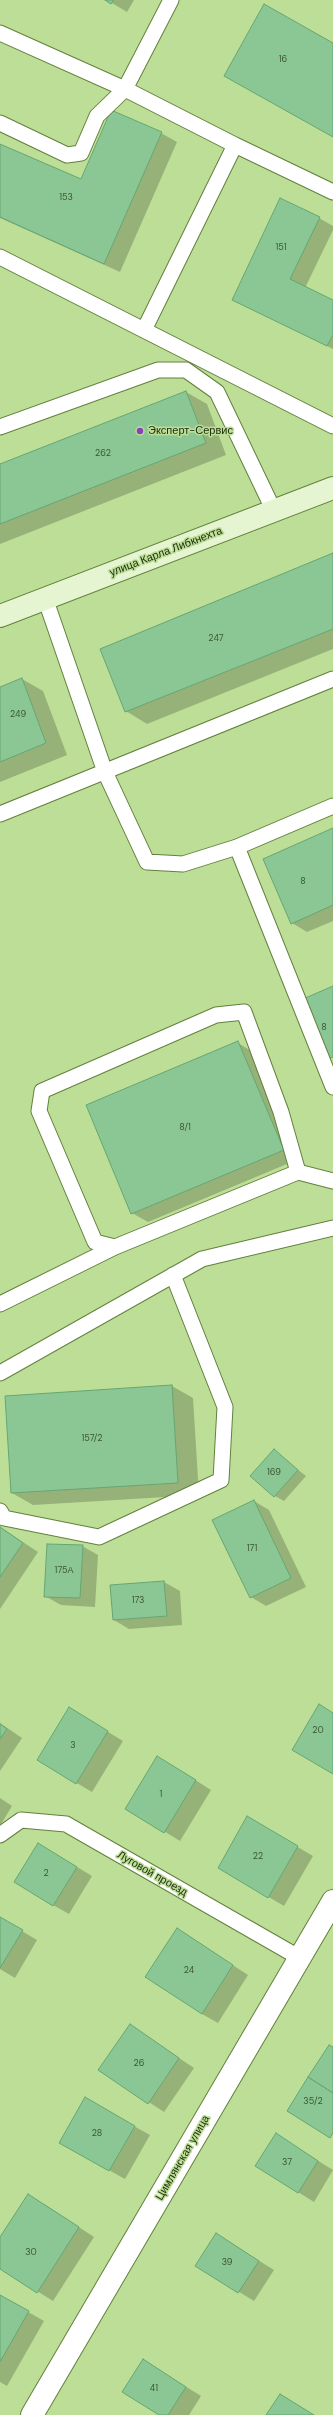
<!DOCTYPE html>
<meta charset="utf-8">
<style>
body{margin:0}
canvas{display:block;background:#bcde96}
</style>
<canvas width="333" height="2415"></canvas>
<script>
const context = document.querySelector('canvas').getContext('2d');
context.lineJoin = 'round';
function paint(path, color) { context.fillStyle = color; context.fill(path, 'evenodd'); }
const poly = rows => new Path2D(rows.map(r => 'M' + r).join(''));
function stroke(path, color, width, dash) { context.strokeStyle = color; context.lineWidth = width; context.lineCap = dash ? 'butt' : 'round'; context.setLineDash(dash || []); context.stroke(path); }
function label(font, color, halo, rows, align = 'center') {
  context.font = font + ' "DM Sans",sans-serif'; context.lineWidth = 3; context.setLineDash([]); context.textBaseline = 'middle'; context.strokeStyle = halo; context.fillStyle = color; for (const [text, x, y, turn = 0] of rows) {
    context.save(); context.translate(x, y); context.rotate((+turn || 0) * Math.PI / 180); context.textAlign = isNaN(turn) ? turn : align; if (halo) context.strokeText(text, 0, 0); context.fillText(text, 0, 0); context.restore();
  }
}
paint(poly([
 [107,0,134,0,127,12],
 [161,133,177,142,120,272,0,218,0,145,81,180],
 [319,218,333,226,333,230,305,288,333,301,333,349,233,299],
 [186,392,207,404,226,455,0,544,0,465],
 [333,554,333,649,147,724,126,711],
 [22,679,43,691,67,755,0,782,0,688],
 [333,829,333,921,307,932,292,923],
 [238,1043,253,1052,299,1159,148,1222,132,1213],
 [172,1386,193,1398,199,1495,33,1505,12,1493],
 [274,1451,306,1476,284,1501,275,1496],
 [254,1501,269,1510,306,1587,266,1606,251,1597],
 [0,1527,38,1552,0,1609],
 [82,1546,98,1555,95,1607,61,1605,45,1596],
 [164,1582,180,1591,182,1625,129,1629,114,1620],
 [85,1718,123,1741,92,1792,38,1760],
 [0,1723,22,1738,0,1771],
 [173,1766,211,1790,180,1841,126,1808],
 [0,1798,12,1806,0,1826],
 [248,1818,313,1856,284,1906,219,1868],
 [54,1853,92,1876,69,1914,53,1905],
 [0,1918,37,1940,15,1978,0,1969],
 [177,1929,248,1975,218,2023,202,2014],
 [130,2025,194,2068,164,2112,100,2070],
 [85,2099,150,2135,125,2179,60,2143],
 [291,2144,333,2170,314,2202,256,2166],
 [44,2204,94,2237,53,2301,0,2268,0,2239],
 [232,2244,274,2270,254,2301,197,2266],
 [0,2296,44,2321,7,2386,0,2382],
 [159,2370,201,2396,189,2415,160,2415]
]), '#0003');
const building = poly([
 [105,0,114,0,111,4,105,0],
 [264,4,333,43,333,137,224,76,264,4],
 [111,110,162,132,104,264,0,217,0,144,81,179,111,110],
 [280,198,320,217,290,279,333,300,333,335,327,346,232,300,280,198],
 [186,391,206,443,0,524,0,464,186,391],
 [333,553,333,629,125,712,100,649,333,553],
 [22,678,46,743,0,762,0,687,22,678],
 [333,828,333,905,291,924,263,859,333,828],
 [333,986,333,1057,328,1059,303,999,333,986],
 [238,1041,284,1150,131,1214,86,1105,238,1041],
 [172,1385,178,1483,11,1493,5,1396,172,1385],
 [274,1449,298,1470,274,1497,250,1476,274,1449],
 [254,1500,291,1578,250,1598,212,1520,254,1500],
 [0,1527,23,1543,0,1577,0,1527],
 [47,1544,83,1545,80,1598,44,1597,47,1544],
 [164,1581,167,1616,113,1620,110,1585,164,1581],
 [319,1704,333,1713,333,1774,292,1750,319,1704],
 [69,1707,108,1731,76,1784,37,1760,69,1707],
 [0,1724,7,1729,0,1739,0,1724],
 [157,1756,196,1780,164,1833,125,1809,157,1756],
 [247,1816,298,1846,268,1898,218,1868,247,1816],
 [38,1843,77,1867,53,1906,14,1882,38,1843],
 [0,1917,23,1930,0,1968,0,1917],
 [177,1928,233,1965,202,2014,145,1977,177,1928],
 [130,2024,179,2058,148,2104,98,2070,130,2024],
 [329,2045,333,2047,333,2093,308,2077,329,2045],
 [308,2077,333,2093,333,2133,330,2138,287,2111,308,2077],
 [85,2097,135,2126,109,2171,59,2143,85,2097],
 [276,2133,318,2161,298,2193,255,2166,276,2133],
 [28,2194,79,2227,37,2293,0,2269,0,2237,28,2194],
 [216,2233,259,2261,238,2293,195,2266,216,2233],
 [0,2295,29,2311,0,2362,0,2295],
 [143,2359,186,2387,168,2415,159,2415,122,2392,143,2359],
 [280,2394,314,2415,266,2415,280,2394]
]);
paint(building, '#8bc795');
stroke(building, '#66a671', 1);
const lane = poly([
 [0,33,125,89,235,145],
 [0,123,67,155,81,153,97,116,125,89,171,0],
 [0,257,333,426],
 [144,330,235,145,333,192],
 [0,427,158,370,186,370,217,392,274,511],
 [45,598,105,772,147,862,183,864,237,847],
 [333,806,237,847,333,1087],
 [0,814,333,679],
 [298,1172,281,1112,244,1012,216,1015,42,1091,39,1111,95,1242,115,1247,298,1172,333,1181],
 [0,1304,115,1247],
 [0,1373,202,1259,333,1228],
 [0,1511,4,1518,99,1537,221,1480,225,1407,173,1275],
 [0,1835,21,1820,66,1824,300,1958]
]);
const street = poly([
 [32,2415,333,1901]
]);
const secondary = poly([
 [0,616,333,488]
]);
stroke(lane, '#63813d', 17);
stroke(street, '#63813d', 24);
stroke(secondary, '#63813d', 24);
stroke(lane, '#fff', 15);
stroke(street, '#fff', 22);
stroke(secondary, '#e5f5d1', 22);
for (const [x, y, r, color] of [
 [140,431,4,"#8742b6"]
]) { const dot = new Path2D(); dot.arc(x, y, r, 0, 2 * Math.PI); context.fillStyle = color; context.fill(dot); stroke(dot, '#bcde96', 1.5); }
label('9px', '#3c5533', null, [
 ["16",283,60],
 ["153",66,198],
 ["151",281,248],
 ["262",103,454],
 ["247",216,639],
 ["249",18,715],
 ["8",303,882],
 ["8",324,1028],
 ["8/1",185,1128],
 ["157/2",92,1439],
 ["169",274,1473],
 ["171",252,1549],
 ["175А",64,1571],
 ["173",138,1601],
 ["20",318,1731],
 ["3",73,1746],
 ["1",161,1795],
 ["22",258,1857],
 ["2",46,1874],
 ["24",189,1971],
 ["26",139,2064],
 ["35/2",313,2102],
 ["28",97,2134],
 ["37",287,2163],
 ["30",31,2253],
 ["39",227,2263],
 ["41",154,2389]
]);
label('11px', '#222f12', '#bcde96', [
 ["Эксперт-Сервис",148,431]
], 'left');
label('11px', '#222f12', '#bcde96', [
 ["улица Карла Либкнехта",166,552,-21],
 ["Луговой проезд",152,1874,30],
 ["Цимлянская улица",183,2158,-60]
]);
</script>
